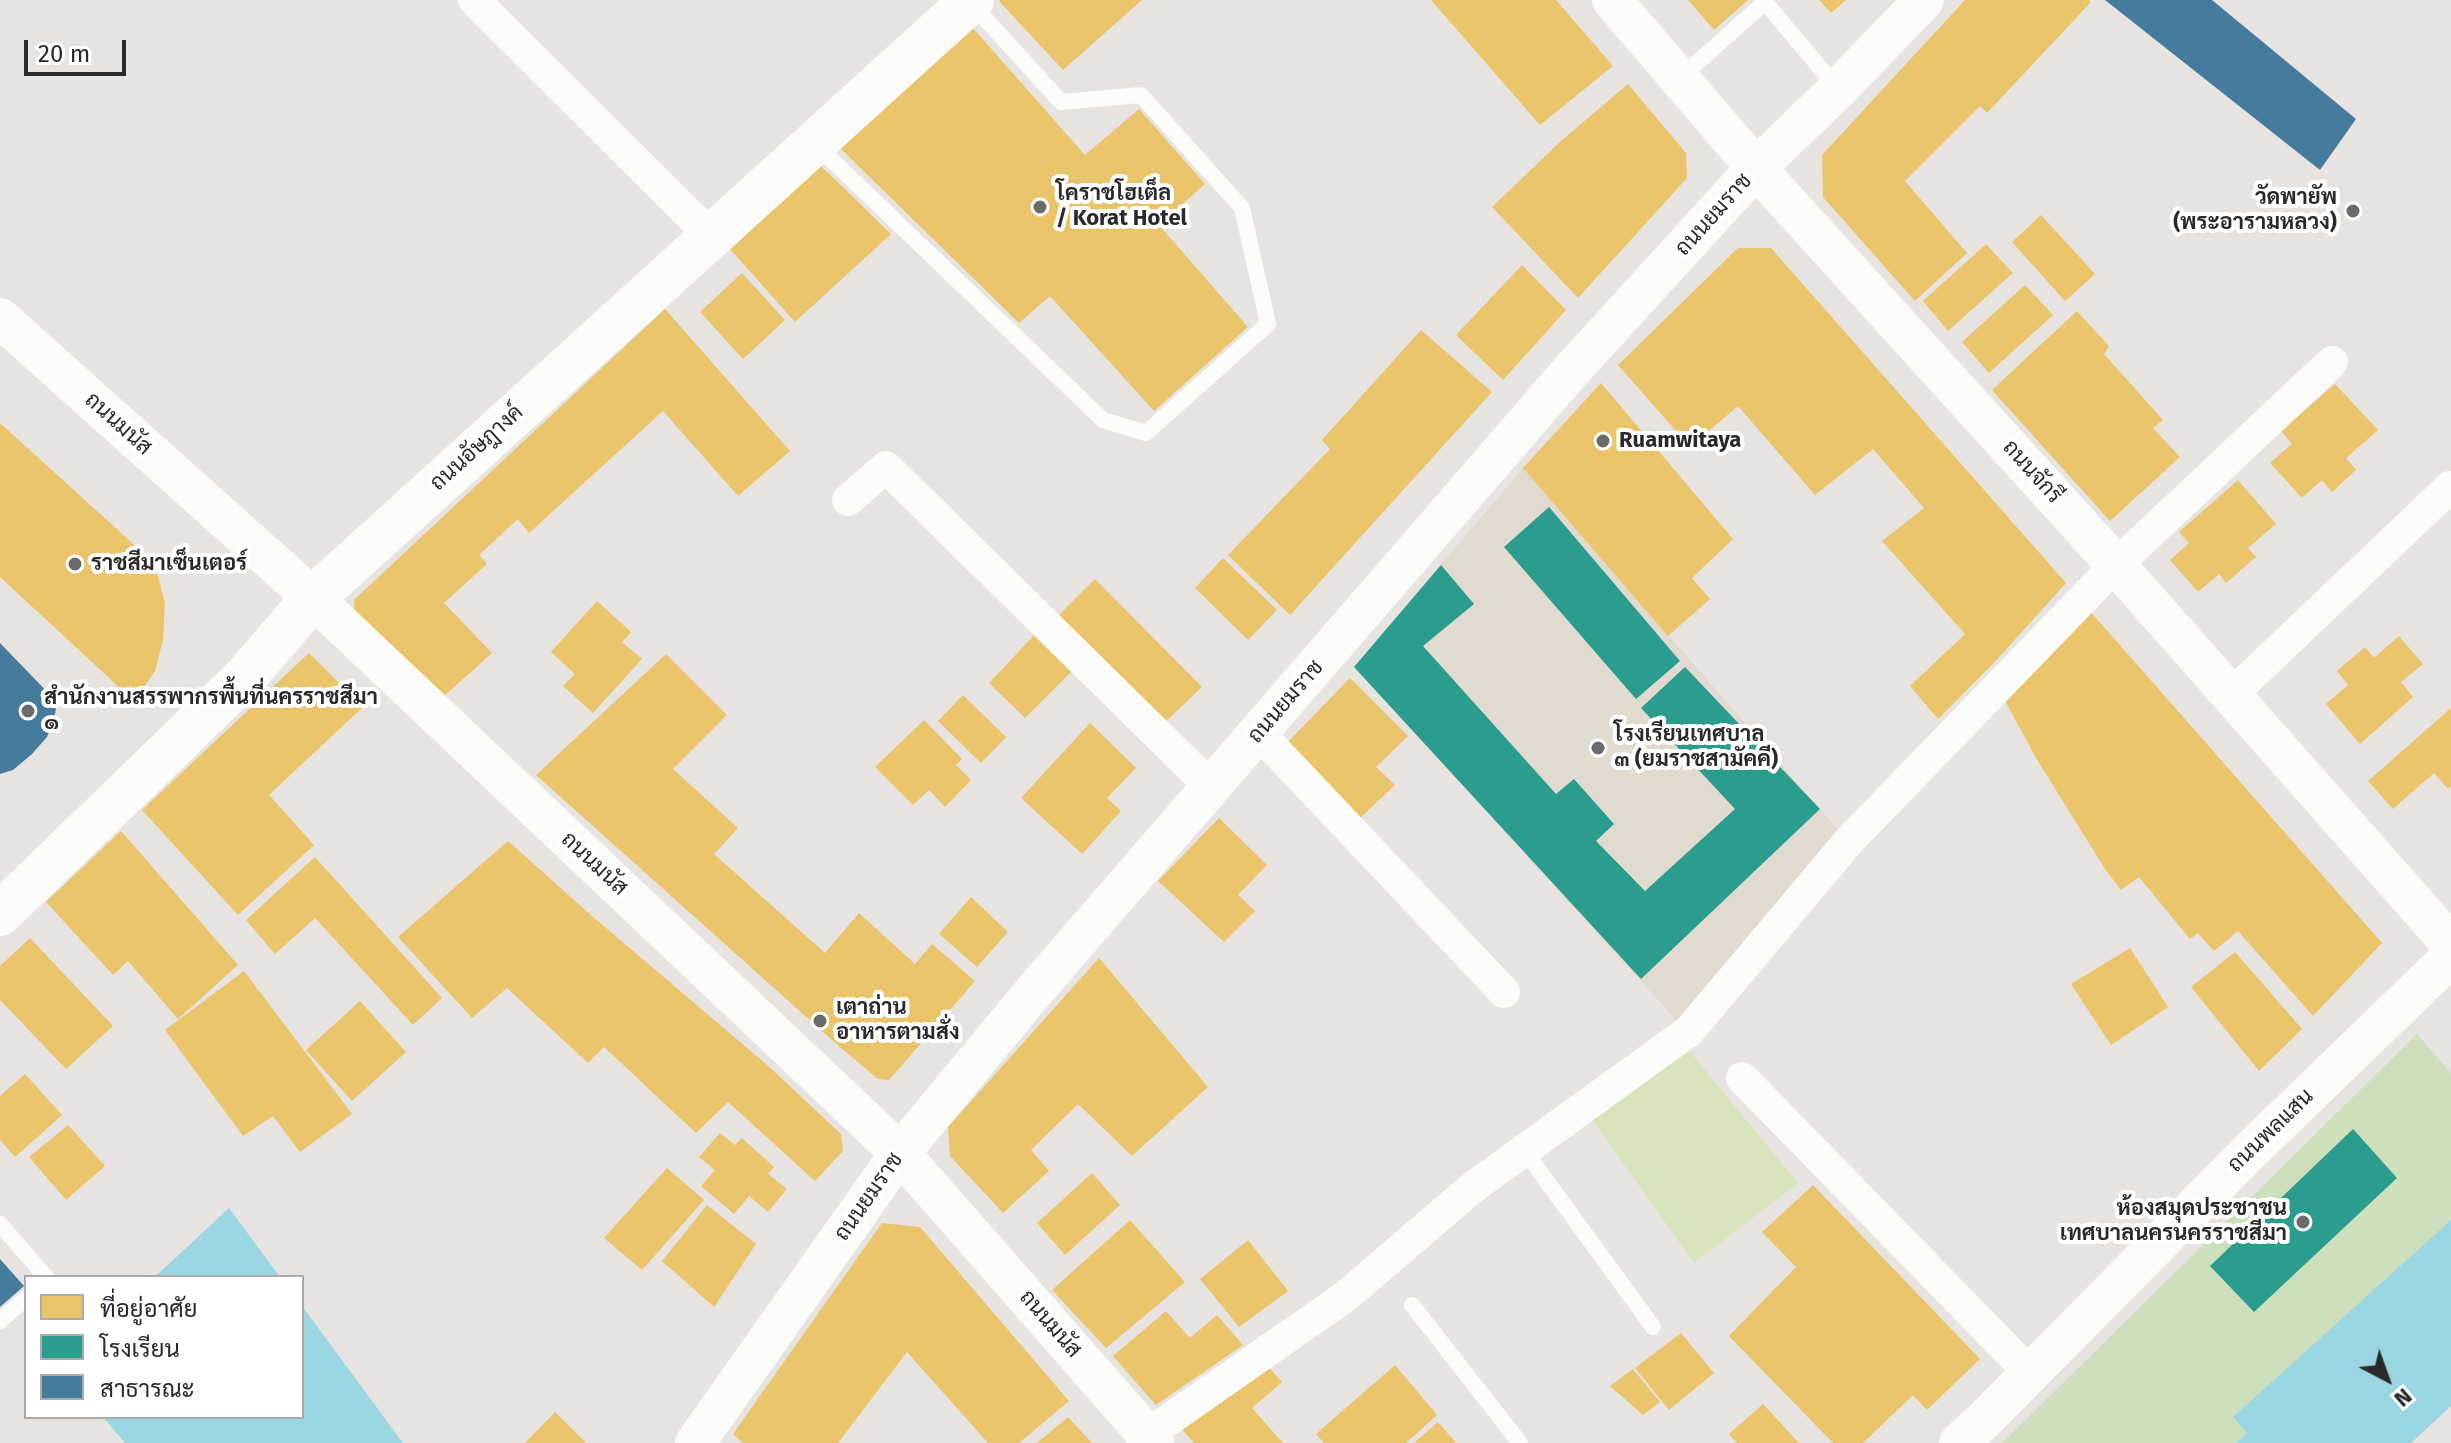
<!DOCTYPE html>
<meta charset="utf-8">
<style>
body{margin:0}
#map{position:relative;width:2451px;height:1443px;overflow:hidden;background:#e7e3e0;font-family:"Fira Sans",Sarabun,sans-serif}
canvas{display:block}
.legend{position:absolute;left:24px;top:1275px;width:280px;height:144px;box-sizing:border-box;background:#fff;border:2px solid #aaa;margin:0;padding:10px 14px;list-style:none;font-size:24px;color:#2a2a2a}
.legend li{display:flex;align-items:center;gap:16px;height:40px}
.legend b{width:40px;border:2px solid #aaa}
.north{position:absolute;left:2347px;top:1339px;width:80px;height:80px;-webkit-text-stroke:6px #fff;paint-order:stroke;rotate:139deg;font-size:22px;font-weight:700;line-height:32px;text-align:center;color:#2a2a2a}
.north::after{content:'';display:block;margin:auto;width:28px;height:36px;background:#2a2a2a;clip-path:polygon(50% 0,100% 100%,50% 72%,0 100%)}
.scale{position:absolute;left:24px;top:40px;width:102px;height:36px;box-sizing:border-box;border:4px solid #2a2a2a;border-top:0;padding-left:10px;font-size:24px;line-height:28px;white-space:nowrap;color:#2a2a2a;-webkit-text-stroke:6px #fff;paint-order:stroke}
</style>
<div id="map">
<canvas width="2451" height="1443"></canvas>
<ul class="legend">
<li><b style="height:22px;background:#e9c46a"></b>ที่อยู่อาศัย</li>
<li><b style="height:22px;background:#2a9d8f"></b>โรงเรียน</li>
<li><b style="height:22px;background:#457b9d"></b>สาธารณะ</li>
</ul>
<div class="north">N</div>
<div class="scale">20 m</div>
</div>
<script>
const context = document.querySelector('canvas').getContext('2d');
context.lineJoin = 'round';
function paint(path, color) { context.fillStyle = color; context.fill(path, 'evenodd'); }
const poly = rows => new Path2D(rows.map(r => 'M' + r).join(''));
function stroke(path, color, width, dash) { context.strokeStyle = color; context.lineWidth = width; context.lineCap = dash ? 'butt' : 'round'; context.setLineDash(dash || []); context.stroke(path); }
function label(font, color, halo, rows, align = 'center') {
  context.font = font + ' "Fira Sans",Sarabun,sans-serif'; context.lineWidth = 8; context.setLineDash([]); context.textBaseline = 'middle'; context.strokeStyle = halo; context.fillStyle = color; for (const [text, x, y, turn = 0] of rows) {
    context.save(); context.translate(x, y); context.rotate((+turn || 0) * Math.PI / 180); context.textAlign = isNaN(turn) ? turn : align; if (halo) context.strokeText(text, 0, 0); context.fillText(text, 0, 0); context.restore();
  }
}
paint(poly([
 [1523,468,1839,831,1679,1023,1354,667]
]), '#e1dacf');
paint(poly([
 [2417,1034,2451,1073,2451,1220,2234,1417,2247,1433,2236,1443,2002,1443]
]), '#cddfbc');
paint(poly([
 [1687,1048,1798,1183,1694,1263,1591,1118]
]), '#d7e3ba');
paint(poly([
 [229,1208,280,1277,155,1277],
 [2451,1220,2451,1406,2411,1443,2236,1443,2247,1433,2233,1417],
 [302,1306,403,1443,125,1443,103,1417,302,1417]
]), '#9ad5e2');
paint(poly([
 [1000,0,1142,0,1063,70,999,1],
 [1431,0,1556,0,1613,66,1540,125],
 [1688,0,1748,0,1714,30],
 [1819,0,1846,0,1831,13],
 [1965,0,2089,0,2091,2,1987,113,1980,106,1905,181,1967,253,1915,301,1823,197,1822,155],
 [971,26,1085,155,1139,109,1205,184,1159,225,1248,327,1154,411,1050,296,1019,323,838,146],
 [1628,84,1686,153,1687,178,1578,298,1492,207,1561,141],
 [820,165,891,234,795,322,730,249],
 [2041,215,2095,274,2065,301,2012,242],
 [1986,244,2013,273,1948,331,1923,301],
 [1738,248,1771,248,2066,583,1992,665,1938,719,1910,686,1965,634,1882,541,1924,508,1873,449,1815,495,1738,406,1690,447,1618,365],
 [1522,265,1566,310,1503,380,1456,335],
 [742,273,785,320,743,359,700,312],
 [2025,285,2053,315,1989,373,1962,342],
 [665,309,790,451,738,496,663,411,529,533,518,519,479,555,487,564,444,603,492,653,443,697,355,616,354,600],
 [2077,311,2109,346,2104,354,2163,420,2153,428,2180,457,2110,521,1992,390],
 [1421,330,1492,392,1290,615,1228,555,1330,449,1322,440],
 [1601,383,1733,539,1692,578,1710,599,1668,636,1523,468],
 [2335,384,2378,430,2346,458,2356,470,2332,492,2322,480,2302,498,2270,463,2292,444,2281,431],
 [0,423,141,551,158,576,165,603,163,640,155,671,134,701,0,577],
 [2238,480,2276,524,2248,548,2256,557,2226,583,2219,574,2198,592,2170,560,2189,543,2179,532],
 [1223,558,1277,610,1248,640,1195,588],
 [1095,579,1202,687,1163,724,1058,616],
 [597,601,631,632,622,642,642,659,593,713,563,686,575,674,551,652],
 [2089,610,2382,943,2313,1016,2238,931,2214,951,2198,933,2190,939,2139,877,2121,890,2105,869,2036,758,2003,697],
 [1037,632,1075,668,1025,718,989,683],
 [2399,636,2423,664,2401,682,2413,697,2360,744,2326,704,2348,685,2337,671,2365,647,2374,658],
 [309,653,363,707,269,795,314,845,238,915,142,810],
 [666,654,727,715,673,769,738,828,714,854,825,953,859,913,915,964,932,944,975,981,889,1080,878,1079,841,1048,536,775],
 [1350,678,1408,736,1376,767,1395,785,1359,819,1286,744],
 [963,695,1006,737,981,763,938,721],
 [2451,708,2451,786,2448,789,2434,773,2393,809,2368,781],
 [924,720,962,759,956,765,971,780,945,807,929,790,913,805,875,767],
 [1090,723,1136,768,1107,798,1121,811,1082,854,1021,798],
 [1219,818,1267,865,1238,895,1255,911,1224,942,1158,881],
 [121,831,238,965,178,1019,128,961,113,975,46,902],
 [508,841,592,916,766,1064,841,1134,843,1151,815,1181,728,1102,696,1133,604,1047,588,1063,507,988,472,1018,398,937],
 [315,857,442,998,413,1025,315,918,275,954,246,920],
 [971,897,1008,932,977,967,939,934],
 [30,938,113,1026,66,1069,0,1000,0,966],
 [2130,948,2168,1007,2111,1045,2071,984],
 [2235,952,2302,1029,2259,1071,2191,987],
 [1099,958,1208,1087,1132,1156,1078,1104,1031,1150,1049,1171,1003,1213,950,1156,948,1127],
 [244,971,352,1114,300,1152,273,1116,243,1136,165,1030],
 [360,1001,406,1052,352,1101,306,1050],
 [25,1074,62,1115,15,1157,0,1140,0,1096],
 [68,1125,105,1166,66,1200,29,1157],
 [720,1133,735,1145,742,1138,774,1167,768,1174,787,1189,768,1212,749,1196,734,1214,701,1186,715,1170,699,1157],
 [667,1168,704,1200,642,1270,604,1238],
 [1092,1173,1120,1205,1065,1255,1037,1223],
 [1813,1185,1980,1359,1927,1410,1913,1395,1863,1443,1833,1443,1729,1336,1796,1267,1762,1232],
 [707,1205,756,1244,714,1307,662,1261],
 [1130,1220,1185,1282,1106,1348,1052,1290],
 [882,1223,920,1227,1069,1401,1019,1443,988,1443,907,1352,838,1443,743,1443,733,1434],
 [1248,1240,1288,1291,1239,1327,1200,1279],
 [1166,1311,1190,1338,1217,1315,1243,1345,1156,1405,1113,1356],
 [1681,1333,1714,1373,1669,1410,1635,1368],
 [1267,1365,1282,1382,1252,1408,1283,1443,1194,1443,1180,1427],
 [1395,1365,1437,1415,1406,1443,1324,1443,1316,1434],
 [1633,1369,1660,1402,1643,1415,1610,1386],
 [1763,1404,1799,1443,1737,1443,1729,1434],
 [555,1412,586,1443,525,1443],
 [1068,1417,1092,1443,1037,1443],
 [1438,1422,1456,1443,1414,1443]
]), '#e9c46a');
paint(poly([
 [1549,507,1680,661,1636,699,1504,547],
 [1441,565,1474,604,1423,646,1556,794,1574,779,1614,824,1596,841,1645,891,1735,809,1641,708,1685,667,1820,809,1641,979,1354,667],
 [2353,1129,2397,1178,2254,1312,2210,1266]
]), '#2a9d8f');
paint(poly([
 [2105,0,2212,0,2356,119,2320,170],
 [0,643,57,702,54,720,47,737,32,754,13,770,0,774],
 [0,1259,24,1286,0,1307]
]), '#457b9d');
stroke(poly([
 [1680,78,1765,2,1838,89],
 [814,143,1103,420,1146,433,1268,324,1242,208,1141,95,1061,102,971,3],
 [1524,1150,1653,1327],
 [0,1224,46,1277],
 [1412,1305,1520,1443],
 [0,1321,26,1298]
]), '#fbfbfa', 16);
stroke(poly([
 [474,0,711,236],
 [848,500,886,467,1211,787],
 [2230,696,2450,487],
 [1259,733,1504,992],
 [1742,1078,2030,1373],
 [1147,1435,1346,1296,1472,1188,1689,1031,1849,841,2116,565,2332,362]
]), '#fbfbfa', 32);
stroke(poly([
 [1612,0,1756,168,2116,565,2451,944],
 [0,318,313,598,900,1153,1154,1443],
 [695,1443,900,1153,1036,989,1570,372,1756,168,1838,89,1924,0],
 [1959,1443,1984,1420,2250,1151,2451,957]
]), '#fbfbfa', 40);
stroke(poly([
 [0,914,245,677,313,598,972,0]
]), '#fbfbfa', 44);
for (const [x, y, r, color] of [
 [1040,207,8,"#6c6b6a"],
 [2353,211,8,"#6c6b6a"],
 [1603,441,8,"#6c6b6a"],
 [75,564,8,"#6c6b6a"],
 [28,711,8,"#6c6b6a"],
 [1598,748,8,"#6c6b6a"],
 [820,1021,8,"#6c6b6a"],
 [2303,1222,8,"#6c6b6a"]
]) { const dot = new Path2D(); dot.arc(x, y, r, 0, 2 * Math.PI); context.fillStyle = color; context.fill(dot); stroke(dot, '#fff', 3); }
label('bold 22px', '#2a2a2a', '#fff', [
 ["โคราชโฮเต็ล",1056,194],
 ["/ Korat Hotel",1056,219],
 ["วัดพายัพ",2337,198,"right"],
 ["(พระอารามหลวง)",2337,223,"right"],
 ["Ruamwitaya",1619,441],
 ["ราชสีมาเซ็นเตอร์",91,564],
 ["สำนักงานสรรพากรพื้นที่นครราชสีมา",44,698],
 ["๑",44,723],
 ["โรงเรียนเทศบาล",1614,735],
 ["๓ (ยมราชสามัคคี)",1614,760],
 ["เตาถ่าน",836,1008],
 ["อาหารตามสั่ง",836,1033],
 ["ห้องสมุดประชาชน",2287,1209,"right"],
 ["เทศบาลนครนครราชสีมา",2287,1234,"right"]
], 'left');
label('22px', '#2a2a2a', '#fff', [
 ["ถนนยมราช",1714,215,-48],
 ["ถนนมนัส",118,424,42],
 ["ถนนอัษฎางค์",477,448,-42],
 ["ถนนจักรี",2032,472,48],
 ["ถนนยมราช",1286,702,-49],
 ["ถนนมนัส",594,864,43],
 ["ถนนพลแสน",2271,1131,-44],
 ["ถนนยมราช",869,1197,-55],
 ["ถนนมนัส",1050,1324,49]
]);
</script>
